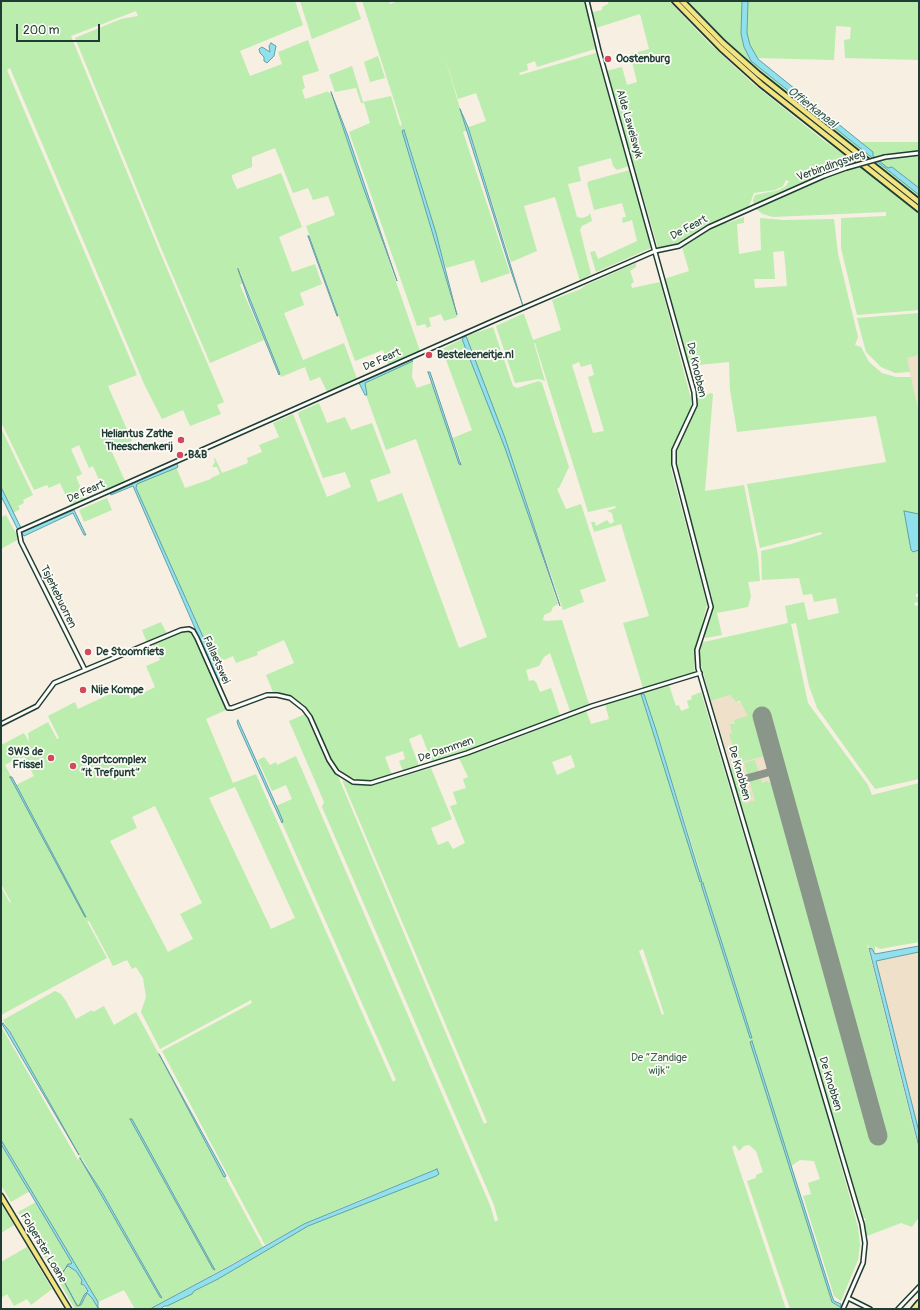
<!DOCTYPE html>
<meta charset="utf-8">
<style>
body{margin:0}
#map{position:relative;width:920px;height:1310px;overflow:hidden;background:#f7efe2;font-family:Pangolin,sans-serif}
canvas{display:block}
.frame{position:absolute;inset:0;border:2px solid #1f3d34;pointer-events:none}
.scale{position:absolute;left:16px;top:24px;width:84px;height:18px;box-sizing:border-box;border:2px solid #1f3d34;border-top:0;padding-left:5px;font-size:12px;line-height:14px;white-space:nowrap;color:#1f3d34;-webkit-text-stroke:3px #fdfcf7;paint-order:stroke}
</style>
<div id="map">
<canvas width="920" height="1310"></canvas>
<div class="frame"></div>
<div class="scale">200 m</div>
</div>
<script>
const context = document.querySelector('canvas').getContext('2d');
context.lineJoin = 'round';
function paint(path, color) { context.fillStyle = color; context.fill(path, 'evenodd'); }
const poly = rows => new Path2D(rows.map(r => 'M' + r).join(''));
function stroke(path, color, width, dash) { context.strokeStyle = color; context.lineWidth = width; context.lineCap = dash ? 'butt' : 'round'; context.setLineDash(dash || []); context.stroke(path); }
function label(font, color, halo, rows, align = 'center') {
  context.font = font + ' Pangolin,sans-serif'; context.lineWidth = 3.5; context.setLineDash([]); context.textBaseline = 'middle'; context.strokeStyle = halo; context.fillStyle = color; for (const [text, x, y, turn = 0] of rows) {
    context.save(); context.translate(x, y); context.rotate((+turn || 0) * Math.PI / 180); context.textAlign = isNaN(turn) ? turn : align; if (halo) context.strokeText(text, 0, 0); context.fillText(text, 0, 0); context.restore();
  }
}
paint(poly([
 [919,355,919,413,906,358],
 [730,695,736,702,785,706,858,908,919,1151,870,1227,711,701],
 [919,949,919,1138,873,957]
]), '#efe0c9');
paint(poly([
 [1,1,295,1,303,25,240,51,250,76,282,64,278,52,308,40,319,71,302,76,305,88,302,90,305,99,326,92,326,91,331,94,420,351,389,366,383,350,355,361,306,226,335,215,328,196,313,200,308,188,293,193,275,148,252,157,252,167,232,175,232,178,237,189,281,173,302,227,279,237,292,272,315,264,322,284,300,293,304,305,284,313,303,360,344,343,357,379,327,392,320,377,310,381,305,367,281,377,239,269,243,283,240,285,264,340,210,363,161,248,75,38,121,19,138,16,136,11,71,36,159,250,224,402,217,405,221,414,190,426,183,410,162,419,145,386,10,68,7,70,137,375,108,386,132,441,111,450,126,483,104,492,93,466,89,468,79,445,71,449,82,474,76,477,86,500,71,507,60,483,49,488,47,485,34,490,1,422],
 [300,1,355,1,361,19,312,39],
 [362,1,389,1,390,4,398,1,585,1,595,49,537,67,535,61,527,64,528,70,519,73,520,75,596,53,629,166,617,170,613,166,611,158,578,167,581,181,568,184,577,217,582,218,588,216,590,213,592,221,582,226,580,230,591,274,580,281,555,197,524,206,537,251,511,262,469,130,463,132,510,273,481,283,474,260,446,268,409,144,402,130,457,317,444,321,441,314,429,318,431,326,427,328,425,324,417,326,349,132,370,123,364,103,361,103,356,88,335,92,329,75,352,66,363,102,391,96,400,126,402,125],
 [443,52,458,99,476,93,486,121,466,128],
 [608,1,669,1,708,42,751,82,823,140,857,164,819,176,754,205,753,200,755,195,779,190,786,186,789,181,786,180,783,186,775,190,754,193,749,206,711,224,707,224,679,243,658,248,606,71,622,67,627,85,637,82,630,54,649,49,640,14,596,28,592,12,602,10,602,7,608,4],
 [686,1,742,1,741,34,744,47,751,61,919,195,919,198,756,70,720,37],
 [748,1,919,1,919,60,845,58,844,40,850,39,851,27,836,26,834,60,757,58,750,45,747,33],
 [378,56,385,78,370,82,364,62],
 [860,142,919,142,919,151,903,152,876,158,873,156,873,152],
 [919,154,919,188,892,167,888,168,880,161,902,155],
 [860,166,919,214,919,310,857,315,841,248,841,218,886,216,886,212,773,217,763,214,756,209,757,207,812,182],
 [630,170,651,248,596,272,590,252,595,251,598,259,637,241,632,220,623,223,622,218,626,217,622,203,594,210,587,183,590,181],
 [744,217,744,223,737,224,739,254,761,250,760,218,784,220,834,219,838,254,858,337,855,345,861,347,869,362,882,373,896,377,911,377,919,413,919,514,904,511,913,552,919,550,918,558,919,593,916,594,916,597,919,597,919,602,914,603,915,606,919,605,919,779,875,789,817,708,809,686,796,623,791,624,808,703,868,785,872,795,919,783,919,942,880,949,875,946,875,954,867,944,919,1151,919,1217,912,1227,901,1223,867,1236,865,1235,862,1221,866,1220,865,1218,862,1219,730,769,739,765,740,771,735,772,742,796,751,792,752,797,750,799,749,797,744,799,745,804,750,802,750,801,755,801,749,779,760,776,762,783,767,781,775,786,872,1138,883,1135,779,753,777,753,766,715,758,717,768,755,738,763,729,734,732,733,730,724,735,724,734,720,748,716,740,701,736,702,730,695,711,701,699,658,701,645,704,642,788,623,785,606,804,602,808,620,839,613,836,598,814,602,812,594,803,595,799,578,762,580,761,551,791,544,822,534,821,532,760,548,747,484,886,462,876,416,737,432,730,390,729,362,688,366,664,279,689,271,682,247,712,228,727,221,727,223],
 [784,251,787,286,755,288,754,279,775,279,773,252],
 [636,263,636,267,630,271,634,282,631,284,632,288,660,282,691,399,691,411,672,451,671,469,707,604,695,653,694,666,695,673,643,688,623,623,649,616,621,524,594,532,591,522,595,522,596,526,607,520,610,524,614,522,612,513,607,511,616,508,615,506,588,512,535,343,534,343,545,381,539,379,515,383,496,326,522,314,524,314,533,340,561,330,552,300,581,289,584,286],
 [579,362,581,367,591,364,594,375,588,377,604,431,593,433,572,365],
 [919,313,919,355,907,358,910,372,895,373,881,367,866,352,857,318],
 [493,327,513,386,517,388,539,381,542,383,569,467,559,488,557,489,566,509,581,504,606,581,580,590,584,602,563,610,505,440,466,339,469,335],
 [462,339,505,447,558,604,553,607,551,612,544,615,543,620,546,621,562,620,589,704,570,711,550,653,544,657,539,666,526,670,529,681,533,680,536,682,540,692,551,688,560,715,491,742,432,762,421,734,409,739,419,766,403,771,399,761,405,759,403,751,385,757,392,775,372,780,359,780,348,776,335,766,311,714,303,704,291,696,273,692,266,675,294,663,284,640,257,652,258,655,236,663,233,656,215,664,136,488,137,484,176,467,185,488,211,479,211,478,220,474,217,467,212,467,215,462,214,458,215,458,222,473,248,463,247,458,262,452,259,445,279,437,273,423,293,414,327,497,351,487,345,472,323,478,298,414,299,412,319,403,327,423,345,417,351,430,372,423,391,473,370,480,378,502,402,493,459,648,487,637,416,439,386,450,366,395,365,386,365,383,413,361,412,377,417,388,431,383,460,465,461,461,453,438,472,430,442,349],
 [711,393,713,394,705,491,744,485,758,556,760,581,748,582,751,596,748,607,717,613,722,635,706,638,704,637,713,602,679,477,675,452,693,415,696,398],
 [1,428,33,495,23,500,24,503,18,506,20,509,13,513,1,487],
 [107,498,112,510,84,522,79,510],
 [6,515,19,539,1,549,1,517],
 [161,622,167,634,147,643,142,630],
 [183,632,189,632,193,635,226,710,206,719,233,783,256,774,393,1082,396,1080,282,823,276,806,292,799,286,785,272,791,258,760,264,757,270,765,276,762,277,765,296,756,490,1205,495,1222,498,1220,494,1205,322,807,324,802,289,721,305,714,328,764,338,776,484,1124,487,1122,342,780,355,785,373,785,431,768,452,819,431,828,438,845,448,841,453,849,465,843,450,806,457,804,453,792,466,788,463,779,468,777,459,758,496,746,586,710,591,724,609,719,605,704,669,685,676,706,679,705,681,711,689,708,687,701,692,699,691,696,701,692,823,1101,858,1227,860,1245,858,1260,841,1301,834,1296,803,1196,811,1194,808,1183,820,1179,814,1161,800,1160,791,1166,751,1041,832,1302,840,1307,839,1309,790,1309,747,1181,756,1178,756,1175,763,1172,756,1151,749,1145,744,1146,739,1151,735,1145,732,1147,786,1309,168,1309,166,1306,218,1279,305,1227,439,1174,436,1169,350,1204,304,1224,265,1245,162,1051,252,1003,251,1000,160,1049,141,1012,146,997,143,978,136,967,132,969,127,960,113,966,89,921,87,921,107,958,1,1015,1,887,10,903,11,902,1,884,1,745,24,733,29,742,28,733,48,722,57,739,59,738,48,716,75,702,78,709,125,687,131,699,155,687,146,666,160,660,153,644],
 [644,694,656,730,703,881,685,832,643,701,641,695],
 [571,755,575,767,557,775,552,762],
 [20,757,21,759,24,757,34,776,16,785,86,917,5,765],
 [235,787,295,918,271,929,209,798],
 [155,806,202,903,180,914,193,939,168,952,110,841,137,828,132,817],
 [703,883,751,1037,750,1038,701,884],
 [643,949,664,1014,662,1015,639,951],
 [755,760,759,774,748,777,744,763],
 [55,991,61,994,66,1001,76,1019,92,1010,93,1012,104,1006,114,1025,136,1012,263,1247,150,1309,135,1309,124,1290,98,1302,1,1140,1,1026,78,1160,80,1157,3,1020],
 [130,1118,179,1203,214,1270,130,1119],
 [82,1158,162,1297,161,1298,81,1159],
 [1,1144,30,1191,11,1202,1,1185],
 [36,1202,72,1263,63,1270,62,1272,70,1266,76,1271,82,1280,81,1283,88,1291,84,1295,80,1305,78,1306,70,1292,62,1279,77,1306,80,1306,81,1305,87,1293,92,1298,100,1309,75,1309,18,1212],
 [1,1204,14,1225,1,1233],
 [27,1247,52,1289,31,1305,27,1299,14,1306,7,1294,1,1298,1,1262]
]), '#baedae');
const water = poly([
 [742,1,748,1,747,33,750,45,758,59,873,152,873,156,888,168,892,167,919,188,919,195,751,61,744,47,741,34,742,1],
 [271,43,276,46,274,56,267,63,264,61,264,57,260,53,259,49,262,47,270,52,269,46,271,43],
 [331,92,348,136,397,281,361,181,331,92],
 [460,109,468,127,523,306,511,271,460,109],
 [404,130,436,233,457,315,402,131,404,130],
 [308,236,309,236,338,316,337,316,308,236],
 [238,269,280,374,279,375,249,301,238,269],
 [466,336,505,438,560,606,505,448,462,339,466,336],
 [411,360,413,361,365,383,367,395,365,395,359,383,411,360],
 [428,372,430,372,461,465,459,464,428,372],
 [177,464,178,467,176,468,137,484,136,488,222,679,218,681,133,486,111,495,110,494,177,464],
 [1,487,21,528,18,530,1,496,1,487],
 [74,510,86,535,84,535,73,513,24,536,21,532,74,510],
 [904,511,919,514,919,550,913,552,911,550,904,511],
 [641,694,644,694,656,730,702,882,700,882,641,694],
 [238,720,277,807,283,821,282,823,238,725,237,721,238,720],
 [10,777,12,777,86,917,85,917,10,777],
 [703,883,752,1038,750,1038,701,884,703,883],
 [919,946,919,952,876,961,919,1132,919,1147,869,948,872,949,875,954,919,946],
 [3,1023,10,1032,79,1155,2,1024,3,1023],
 [752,1041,832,1296,834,1301,841,1304,840,1307,832,1302,750,1042,752,1041],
 [159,1054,226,1176,225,1177,224,1177,159,1054],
 [130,1119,132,1119,215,1270,213,1269,130,1119],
 [1,1140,98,1302,98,1308,92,1298,87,1293,81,1305,77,1306,61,1276,68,1264,71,1264,72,1263,1,1144,1,1140],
 [68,1266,76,1271,82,1280,81,1284,84,1285,88,1291,84,1295,79,1306,77,1305,62,1278,63,1271,68,1266],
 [80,1158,103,1194,162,1298,160,1297,80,1158],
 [437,1169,439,1174,436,1176,308,1226,218,1279,194,1291,192,1294,167,1306,164,1306,161,1309,150,1309,232,1265,304,1224,437,1169]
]);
paint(water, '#91e0ee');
stroke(water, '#639fa4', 1);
stroke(poly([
 [748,778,777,770]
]), '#8b968b', 8);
stroke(poly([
 [762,716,878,1136]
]), '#8b968b', 19);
const minor = poly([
 [587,1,599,51,694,392,695,405,674,450,674,464,711,607,697,650,698,668,862,1224,865,1243,863,1263,843,1309],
 [885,157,919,153],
 [85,670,21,542,19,531,493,321,655,251,679,246,709,227,824,176,846,168],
 [1,724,37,706,54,683,181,630,189,629,193,631,197,638,228,708,232,708,267,695,277,695,290,698,304,709,310,717,329,760,337,772,353,782,371,783,467,753,592,706,700,673],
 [848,1298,870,1309],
 [898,1309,919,1287]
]);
const major = poly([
 [1,1196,69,1309]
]);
const highway = poly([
 [675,1,721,48,761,84,919,209],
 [682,1,723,43,758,74,919,202],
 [914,1309,919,1303]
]);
stroke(minor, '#1f3d34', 6);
stroke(major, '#1f3d34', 7);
stroke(highway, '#1f3d34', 8);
stroke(minor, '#fdfcf7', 3);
stroke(major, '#f4e382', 4);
stroke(highway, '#f4e382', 4.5);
const minorBridge = poly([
 [846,168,885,157]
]);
stroke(minorBridge, '#1f3d34', 6, []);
stroke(minorBridge, '#fdfcf7', 3);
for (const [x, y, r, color] of [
 [608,59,4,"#d1495b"],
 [429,355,4,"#d1495b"],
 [181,440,4,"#d1495b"],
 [180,455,4,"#d1495b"],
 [88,652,4,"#d1495b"],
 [83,690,4,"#d1495b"],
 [51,758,4,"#d1495b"],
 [73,766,4,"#d1495b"]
]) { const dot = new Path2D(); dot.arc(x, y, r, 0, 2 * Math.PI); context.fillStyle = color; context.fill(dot); stroke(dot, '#fdfcf7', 1.5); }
label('bold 11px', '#1f3d34', '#fdfcf7', [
 ["Oostenburg",616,59],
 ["Besteleeneitje.nl",437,355],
 ["Heliantus Zathe",173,434,"right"],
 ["Theeschenkerij",173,447,"right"],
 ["B&B",188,455],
 ["De Stoomfiets",96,652],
 ["Nije Kompe",91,690],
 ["SWS de",43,752,"right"],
 ["Frissel",43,765,"right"],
 ["Sportcomplex",81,760],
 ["“it Trefpunt”",81,773]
], 'left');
label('11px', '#1f3d34', '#fdfcf7', [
 ["Alde Laweiswyk",629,124,74],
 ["Verbindingsweg",831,166,-20],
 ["De Feart",689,228,-28],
 ["De Feart",382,360,-24],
 ["De Knobben",696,370,77],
 ["De Feart",86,492,-24],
 ["Tsjerkebuorren",58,597,64],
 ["Fallaetswei",216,660,66],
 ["De Dammen",446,750,-19],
 ["De Knobben",739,773,74],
 ["De Knobben",830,1084,73],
 ["Folgerster Loane",43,1248,59]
]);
label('11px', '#3e604c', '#fdfcf7', [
 ["De “Zandige",659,1058],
 ["wijk”",659,1071]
]);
label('italic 12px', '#365e59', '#fdfcf7', [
 ["Offierkanaal",812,108,38]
]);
</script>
